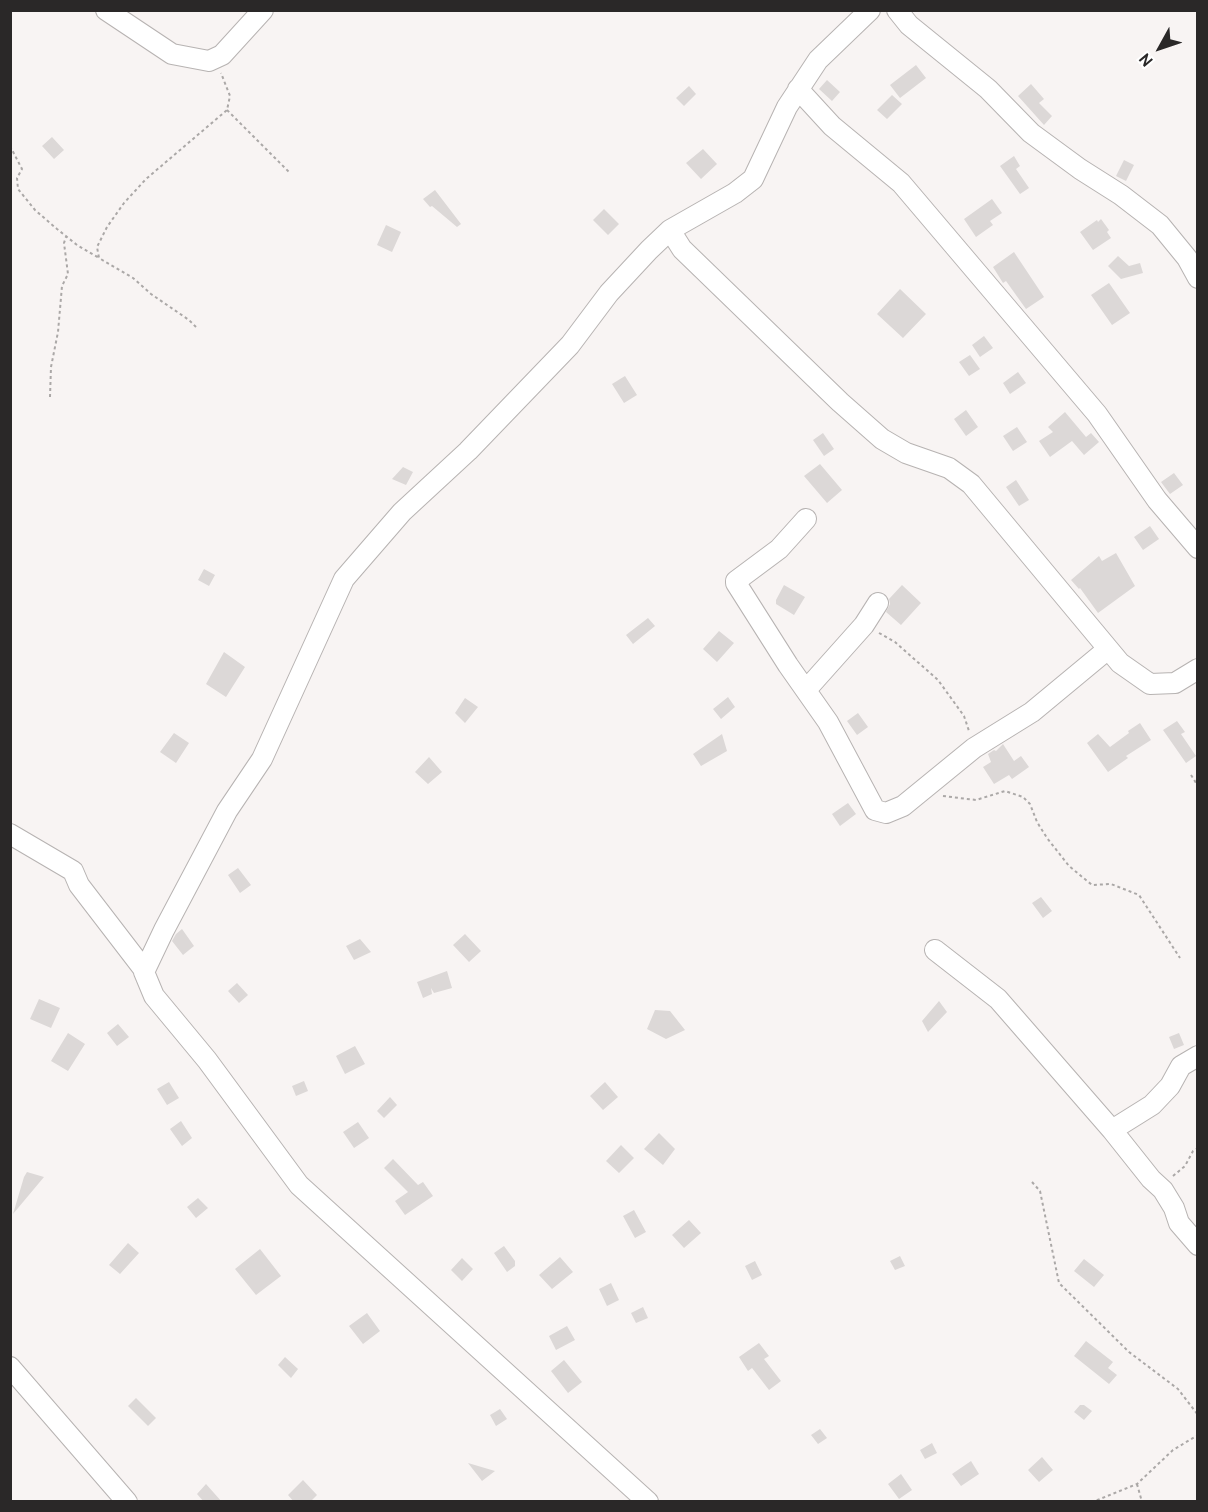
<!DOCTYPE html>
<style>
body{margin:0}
#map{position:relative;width:1208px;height:1512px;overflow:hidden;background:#f8f4f3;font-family:Cabin,sans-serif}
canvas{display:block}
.frame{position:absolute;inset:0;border:12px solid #2a2828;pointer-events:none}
.north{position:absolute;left:1130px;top:18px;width:60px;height:60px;-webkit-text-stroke:4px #fff;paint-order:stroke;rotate:230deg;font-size:16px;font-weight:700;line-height:24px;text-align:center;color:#2a2828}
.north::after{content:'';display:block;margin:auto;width:21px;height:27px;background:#2a2828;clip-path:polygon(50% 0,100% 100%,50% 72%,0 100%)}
</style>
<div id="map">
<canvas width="1208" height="1512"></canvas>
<div class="frame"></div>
<div class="north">N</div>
</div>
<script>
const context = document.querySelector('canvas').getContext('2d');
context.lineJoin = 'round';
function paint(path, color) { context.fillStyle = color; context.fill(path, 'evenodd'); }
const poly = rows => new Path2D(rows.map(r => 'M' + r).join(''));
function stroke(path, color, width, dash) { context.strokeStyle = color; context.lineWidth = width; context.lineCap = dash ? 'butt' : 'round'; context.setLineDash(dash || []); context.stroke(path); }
paint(poly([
 [916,65,926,78,900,98,890,85],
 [827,80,840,92,832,101,819,89],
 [1031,84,1044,99,1039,103,1052,116,1044,125,1018,96],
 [689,86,696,94,684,106,676,98],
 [892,95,902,104,887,119,877,110],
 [52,137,64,150,54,159,42,146],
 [703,149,717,164,701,179,686,163],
 [1014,156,1020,166,1016,169,1029,188,1020,194,1000,166],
 [1124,160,1134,165,1126,181,1116,176],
 [435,190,461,224,457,227,432,206,430,207,423,199],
 [992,199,1002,213,990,221,993,225,976,237,964,219],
 [604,209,619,224,608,235,593,220],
 [1101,219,1109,230,1107,232,1111,238,1093,250,1080,232,1097,220,1098,222],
 [386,225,401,232,392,252,377,245],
 [1014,252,1044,297,1026,309,1006,281,1003,283,993,267],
 [1118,256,1129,266,1140,263,1143,273,1121,279,1108,266],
 [1109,283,1130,313,1112,325,1091,295],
 [900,289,926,314,903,338,877,314],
 [984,336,993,348,980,357,972,345],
 [970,355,980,369,969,376,959,362],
 [1018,372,1026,383,1010,394,1003,383],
 [625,376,637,395,624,403,612,384],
 [966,410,978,427,966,436,954,419],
 [1065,412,1086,437,1091,433,1099,442,1084,455,1072,441,1050,457,1039,441,1053,432,1048,427],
 [1017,427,1027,442,1013,451,1003,436],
 [823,433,834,449,824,456,813,440],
 [820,464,842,490,827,503,804,476],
 [403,467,413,472,406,485,392,479],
 [1174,473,1183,485,1170,494,1161,482],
 [1016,480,1029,500,1019,506,1006,487],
 [1150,526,1159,539,1143,550,1134,537],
 [1116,553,1135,586,1098,613,1080,588,1079,589,1071,580,1099,556,1102,561],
 [204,569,215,575,209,586,198,580],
 [784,585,805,597,794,615,776,604,776,600],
 [902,585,921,603,901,625,886,612,890,604,889,599],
 [648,618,655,626,633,644,626,635],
 [719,631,734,643,717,662,703,649],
 [224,652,245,667,226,697,206,684],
 [728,697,735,707,721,719,713,709],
 [465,698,478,707,465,723,455,713],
 [858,713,868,727,857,735,847,721],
 [1177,721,1185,732,1181,734,1196,756,1186,763,1163,730],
 [1140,723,1151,740,1126,756,1128,758,1108,772,1087,743,1098,734,1110,747,1129,733,1128,731],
 [174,733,189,743,176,763,160,752],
 [722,734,727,751,701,766,693,754],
 [1003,744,1014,761,1021,756,1029,767,1012,779,1009,775,994,784,983,767,991,762,988,754,994,750,996,751],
 [429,757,442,772,428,784,415,772],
 [848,803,856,814,840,826,832,814],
 [238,868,251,885,240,893,228,875],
 [1041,897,1052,911,1043,918,1032,903],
 [182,929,194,946,183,955,172,941,176,934],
 [465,934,481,951,469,962,453,945],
 [360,939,371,952,354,960,346,946],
 [447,971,452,988,434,993,431,988,432,994,423,998,417,982],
 [237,983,248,995,239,1003,228,991],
 [39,999,60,1008,51,1028,30,1019],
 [939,1001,947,1012,928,1032,922,1021],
 [655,1010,670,1011,685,1030,666,1039,647,1029],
 [118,1024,129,1037,117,1046,107,1033],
 [68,1033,85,1044,68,1071,51,1061],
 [1179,1033,1184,1045,1174,1049,1169,1037],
 [355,1046,365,1064,345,1074,336,1056],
 [304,1081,308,1091,296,1096,292,1086],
 [169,1082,179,1098,167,1105,157,1089],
 [605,1082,618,1097,603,1110,590,1096],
 [390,1097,397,1105,384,1118,377,1111],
 [181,1121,192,1138,182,1146,170,1129],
 [358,1122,369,1138,354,1148,343,1132],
 [659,1133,675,1149,663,1165,644,1149],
 [621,1145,634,1158,619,1173,606,1161],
 [393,1159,418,1185,423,1182,433,1196,405,1215,395,1201,408,1192,384,1168],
 [27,1172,44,1177,13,1214,24,1177],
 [198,1198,208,1208,196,1218,187,1207],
 [634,1210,646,1232,635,1238,623,1216],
 [689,1220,701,1233,684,1248,672,1235],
 [128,1243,139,1253,120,1274,109,1265],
 [504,1246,515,1261,515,1266,507,1272,494,1253],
 [260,1249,281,1276,256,1295,235,1269],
 [900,1256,905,1266,895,1270,890,1261],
 [560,1257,573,1272,552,1289,539,1275],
 [462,1258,473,1269,462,1281,451,1270],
 [1084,1259,1104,1275,1094,1287,1074,1271],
 [755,1261,762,1275,752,1280,745,1266],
 [611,1283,619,1300,607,1306,599,1289],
 [643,1307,648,1318,636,1323,631,1313],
 [367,1313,380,1331,363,1344,349,1326],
 [567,1326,575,1340,556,1350,549,1336],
 [1086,1341,1113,1362,1108,1368,1117,1375,1109,1384,1074,1356],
 [759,1343,769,1356,764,1359,781,1381,769,1390,752,1368,748,1371,739,1357],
 [285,1357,298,1369,291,1378,278,1365],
 [564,1360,582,1382,568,1393,551,1371],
 [136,1398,156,1418,148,1426,128,1406],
 [1080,1405,1084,1405,1092,1411,1084,1420,1074,1412],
 [500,1409,507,1419,496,1426,490,1415],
 [820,1429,827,1438,818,1444,811,1435],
 [932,1443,937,1453,925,1459,920,1450],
 [1042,1457,1053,1470,1039,1482,1028,1470],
 [971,1461,979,1474,961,1486,952,1474],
 [468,1463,495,1471,482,1481],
 [901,1474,912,1490,899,1499,888,1484],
 [303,1480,317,1495,310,1502,294,1502,288,1495],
 [206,1484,222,1502,204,1502,197,1494]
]), '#dcd8d7');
const minor = poly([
 [106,10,172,54,209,61,222,55,263,10],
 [897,10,909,25,988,89,1031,133,1080,169,1121,195,1160,225,1187,258,1198,278],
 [798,89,832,126,901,183,1097,414,1157,500,1198,548],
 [670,230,682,249,840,402,882,439,906,453,949,468,971,484,1120,663,1150,684,1175,683,1198,669],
 [806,519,779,549,736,581,736,583,788,665,828,722,875,810,886,813,903,806,974,748,1032,712,1108,649],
 [806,690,864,625,878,603],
 [10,834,73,871,79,885,145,971],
 [935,950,998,999,1112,1130,1151,1179,1163,1190,1174,1208,1179,1223,1198,1245],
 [1112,1130,1152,1105,1170,1086,1181,1066,1198,1056],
 [10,1367,127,1502],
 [648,1502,299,1185,207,1060,154,996,144,972,164,930,227,811,262,759,344,579,402,512,468,451,570,345,609,293,649,250,670,230,735,193,753,179,787,107,818,60,870,10]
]);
stroke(minor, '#b7b3b2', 22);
stroke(poly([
 [227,110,290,173],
 [10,146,22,169,17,178,18,189,35,210,57,229,77,245,99,258],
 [196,327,189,320,151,294,133,278,99,258,97,247,107,227,124,203,146,179,227,110,230,96,221,73],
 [50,397,51,367,58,332,62,286,68,274,64,243,66,237],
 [879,633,895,642,938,680,964,716,969,731],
 [1191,775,1198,786],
 [943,796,976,800,1005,791,1023,797,1030,804,1037,822,1047,838,1069,866,1092,885,1111,884,1139,895,1180,958],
 [1173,1176,1185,1166,1193,1151,1198,1148],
 [1032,1182,1040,1191,1059,1283,1129,1352,1178,1389,1198,1415],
 [1137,1484,1142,1502],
 [926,1501,929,1502],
 [1085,1502,1095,1501,1137,1484,1173,1450,1198,1435]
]), '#aba8a7', 2, [3, 3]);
stroke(minor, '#fff', 20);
</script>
